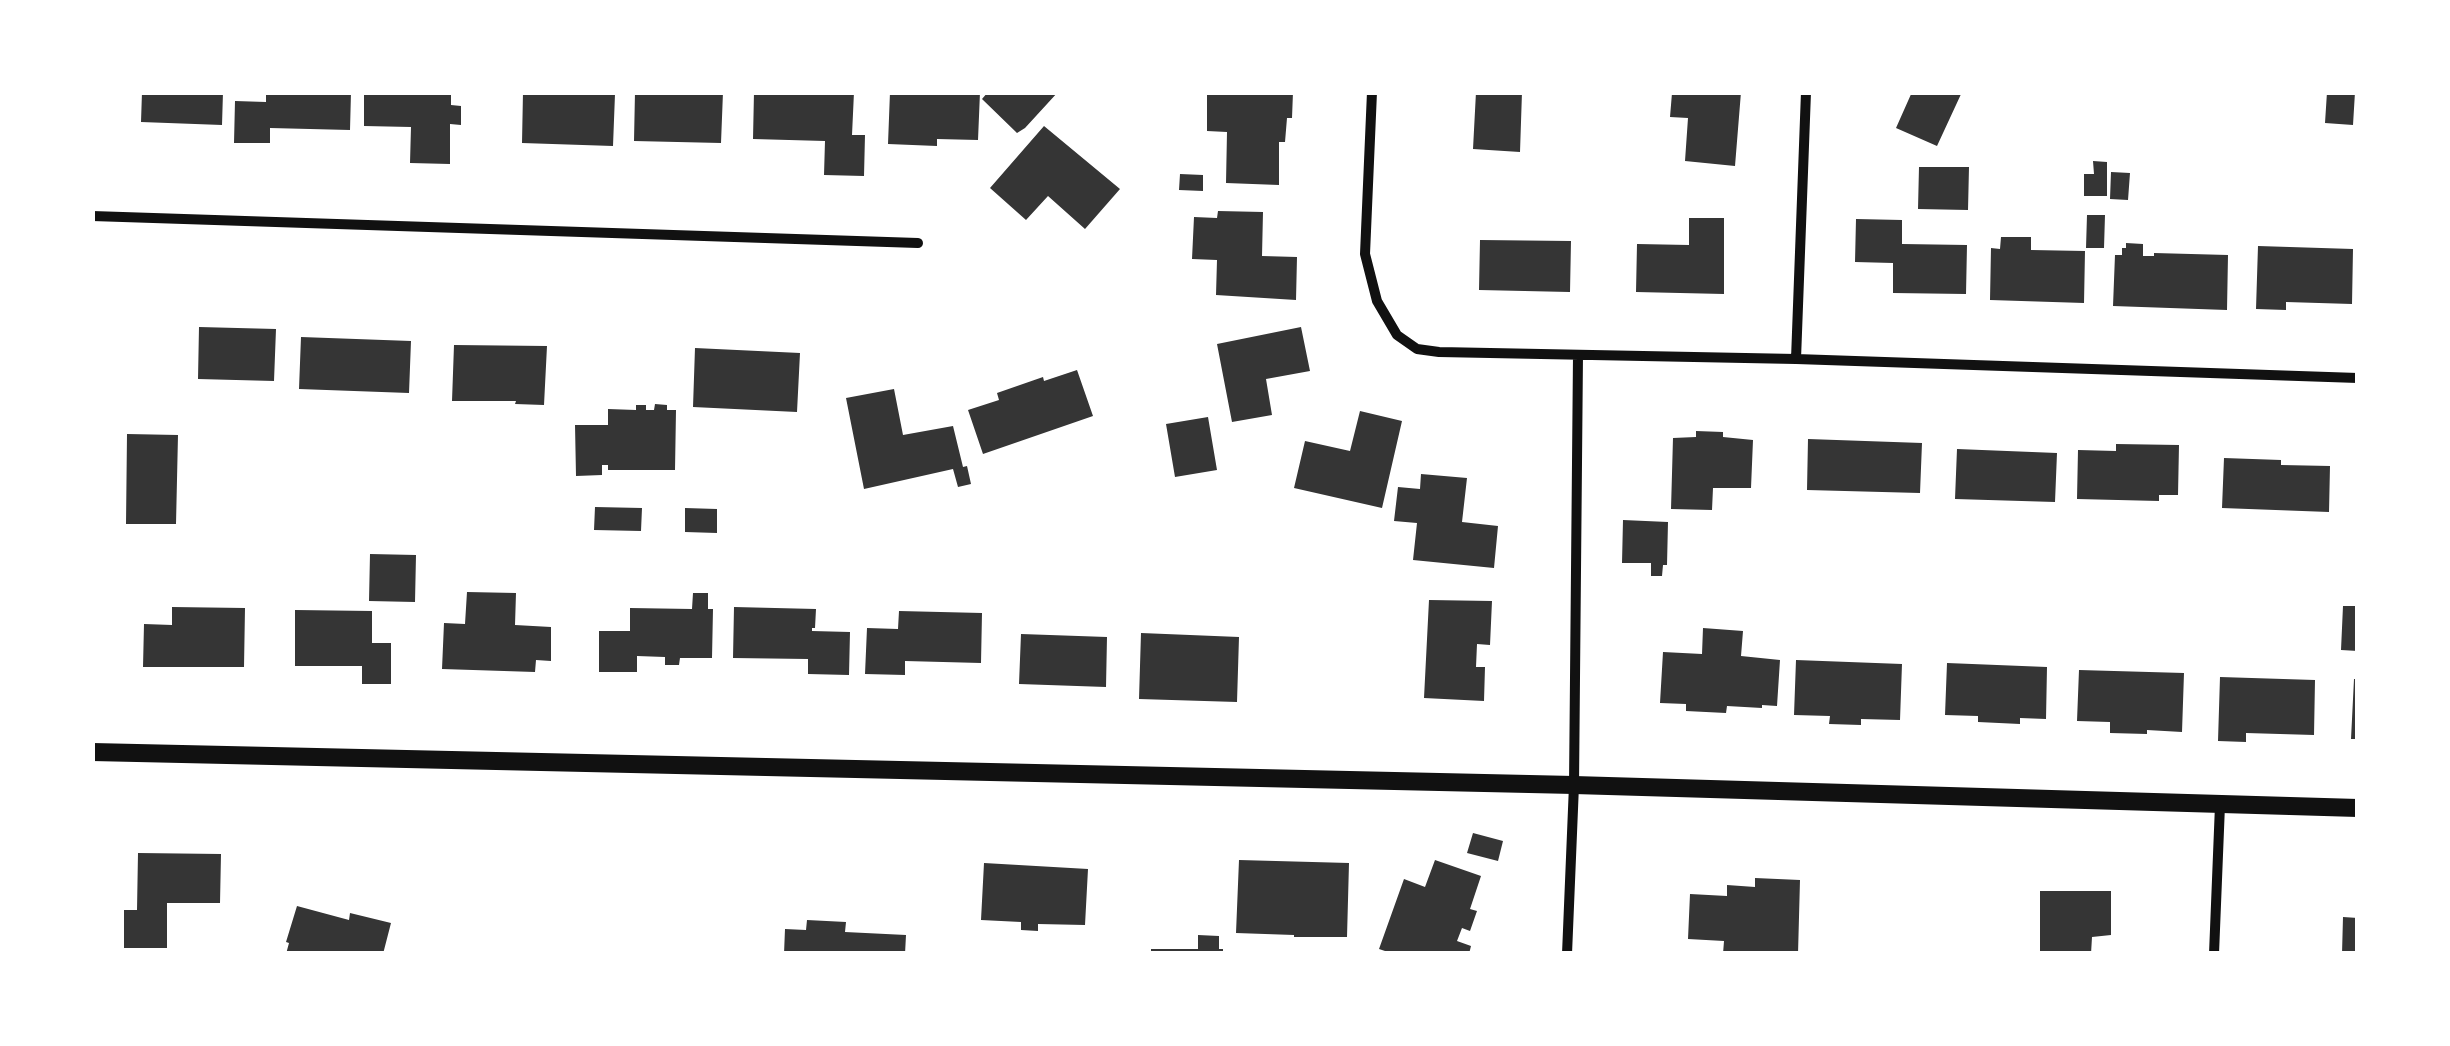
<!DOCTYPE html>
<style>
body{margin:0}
#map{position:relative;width:2450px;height:1046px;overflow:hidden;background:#fff;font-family:"Titillium Web",sans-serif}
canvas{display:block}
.frame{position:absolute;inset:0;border:95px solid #fff;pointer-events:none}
</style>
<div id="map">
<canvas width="2450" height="1046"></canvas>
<div class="frame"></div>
</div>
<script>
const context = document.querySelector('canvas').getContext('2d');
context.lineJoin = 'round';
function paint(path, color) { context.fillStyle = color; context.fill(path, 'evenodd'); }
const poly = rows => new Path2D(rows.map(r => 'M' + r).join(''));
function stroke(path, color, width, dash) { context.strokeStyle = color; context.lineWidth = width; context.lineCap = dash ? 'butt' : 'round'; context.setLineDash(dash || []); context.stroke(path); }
paint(poly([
 [142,92,223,92,222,125,141,122],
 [266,92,351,92,350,130,270,128,270,143,234,143,235,101,266,102],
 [364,92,451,92,451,105,461,106,461,125,450,124,450,164,410,163,411,127,364,126],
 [523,92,615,94,613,146,522,143],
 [635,92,723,92,721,143,634,141],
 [754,92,854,92,852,135,865,135,864,176,824,175,825,141,753,139],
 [890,92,980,92,978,140,937,139,937,146,888,144],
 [988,92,1058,92,1025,128,1017,133,982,99],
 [1207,92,1293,92,1292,118,1287,118,1285,142,1279,142,1279,185,1226,183,1227,132,1207,131],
 [1476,92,1522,92,1520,152,1473,149],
 [1675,92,1741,92,1735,166,1685,161,1688,118,1670,117,1672,93],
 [1912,92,1962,92,1937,146,1896,128],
 [2327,92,2355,92,2353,125,2325,123],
 [1044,126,1120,189,1085,229,1048,196,1026,220,990,188],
 [2093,161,2107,162,2107,196,2084,196,2084,174,2094,174],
 [1919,167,1969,167,1968,210,1918,209],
 [2111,172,2130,173,2128,200,2110,199],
 [1180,174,1203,175,1203,191,1179,190],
 [1218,211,1263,212,1262,256,1297,257,1296,300,1216,295,1217,260,1192,259,1194,217,1217,218],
 [2087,215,2105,215,2104,248,2086,248],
 [1689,218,1724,218,1724,294,1636,292,1637,244,1689,245],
 [1856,219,1902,220,1902,244,1967,245,1966,294,1893,293,1893,263,1855,262],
 [2001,237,2031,237,2031,250,2085,251,2084,303,1990,300,1991,248,2000,249],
 [1480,240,1571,241,1570,292,1479,290],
 [2126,243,2143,244,2143,256,2154,256,2154,253,2228,255,2227,310,2113,306,2115,255,2122,255,2122,248,2126,248],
 [2258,246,2353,249,2352,304,2286,302,2286,310,2256,309],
 [199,327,276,329,274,381,198,379],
 [1301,327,1310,371,1266,379,1272,415,1232,422,1217,344],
 [301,337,411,341,409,393,299,389],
 [454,345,547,346,544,405,515,404,516,401,452,401],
 [695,348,800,353,797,412,693,407],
 [1077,370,1093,416,983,454,968,410,999,400,997,393,1043,377,1044,381],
 [894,389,903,435,953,426,963,467,967,466,971,484,958,487,953,469,864,489,846,398],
 [655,404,667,405,667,410,676,410,675,470,608,470,608,465,602,465,602,475,576,476,575,425,608,425,608,409,636,410,636,405,646,405,646,410,654,410],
 [1360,411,1402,421,1382,508,1294,488,1305,441,1350,451],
 [1208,417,1217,470,1175,477,1166,424],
 [1696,431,1723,432,1723,437,1753,440,1751,488,1713,488,1712,510,1671,509,1673,438,1696,437],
 [127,434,178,435,176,524,126,524],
 [1808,439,1922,443,1920,493,1807,490],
 [2116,444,2179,445,2178,495,2159,495,2159,501,2077,499,2078,450,2116,451],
 [1957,449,2057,453,2055,502,1955,499],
 [2224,458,2281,460,2281,465,2330,466,2329,512,2222,508],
 [1421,474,1467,478,1462,522,1498,526,1494,568,1413,560,1417,523,1394,521,1398,487,1420,489],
 [595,507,642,508,641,531,594,530],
 [685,508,717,509,717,533,685,532],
 [1623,520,1668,522,1667,565,1663,565,1662,576,1651,576,1651,563,1622,563],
 [370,554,416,555,415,602,369,601],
 [467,592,516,593,515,625,551,627,551,661,536,660,535,672,442,669,444,623,465,624],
 [693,593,708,593,708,609,713,609,712,658,680,658,679,665,665,665,665,657,637,656,637,672,599,672,599,631,630,631,630,608,692,609],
 [1429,600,1492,601,1490,645,1477,644,1476,667,1485,667,1484,701,1424,698],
 [2343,606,2358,606,2358,651,2341,650],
 [172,607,245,608,244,667,143,667,144,624,172,625],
 [734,607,816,609,815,628,812,628,812,631,850,632,849,675,808,674,808,659,733,658],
 [295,610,372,611,372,643,391,643,391,684,362,684,362,666,295,666],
 [899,611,982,613,981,663,905,661,905,675,865,674,867,628,898,629],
 [1703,628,1743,631,1741,656,1780,660,1777,706,1762,705,1762,708,1727,706,1726,713,1686,711,1686,704,1660,703,1663,652,1702,654],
 [1141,633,1239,637,1237,702,1139,699],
 [1021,634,1107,637,1106,687,1019,684],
 [1796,660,1902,664,1900,720,1861,719,1861,725,1829,724,1830,716,1794,715],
 [1947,663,2047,667,2046,719,2020,718,2020,724,1978,722,1978,716,1945,715],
 [2079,670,2184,673,2182,732,2147,730,2147,734,2110,733,2110,722,2077,721],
 [2220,677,2315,680,2314,735,2246,733,2246,742,2218,741],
 [2354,679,2358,679,2358,739,2351,739],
 [1473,833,1503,841,1498,861,1467,853],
 [138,853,221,854,220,903,167,903,167,948,124,948,124,910,137,910],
 [1239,860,1349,863,1347,937,1294,937,1294,935,1236,933],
 [1435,860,1481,876,1470,909,1477,911,1470,931,1462,928,1457,941,1471,946,1469,954,1394,954,1379,949,1404,879,1425,887],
 [984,863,1088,869,1085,925,1038,924,1038,931,1021,930,1021,922,981,920],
 [1755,878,1800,880,1798,954,1723,954,1724,941,1688,939,1690,894,1727,896,1727,885,1755,887],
 [2040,891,2111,891,2111,935,2092,937,2091,954,2040,954],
 [297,906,349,920,350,913,391,923,383,954,286,954,289,943,286,942],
 [2343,917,2358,918,2358,954,2342,954],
 [807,920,846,922,845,932,906,935,905,954,784,954,785,929,806,930],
 [1198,935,1219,936,1219,949,1223,949,1223,954,1151,954,1151,949,1198,949]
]), '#353535');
stroke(poly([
 [1372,92,1365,254,1377,301,1397,335,1417,349,1439,352,1796,359,2358,378],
 [92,216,918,243],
 [1796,359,1806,92],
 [1567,954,1574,785,1578,355],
 [2214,954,2220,805]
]), '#111', 10);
stroke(poly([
 [92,752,1574,785,2358,808]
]), '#111', 18);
</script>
